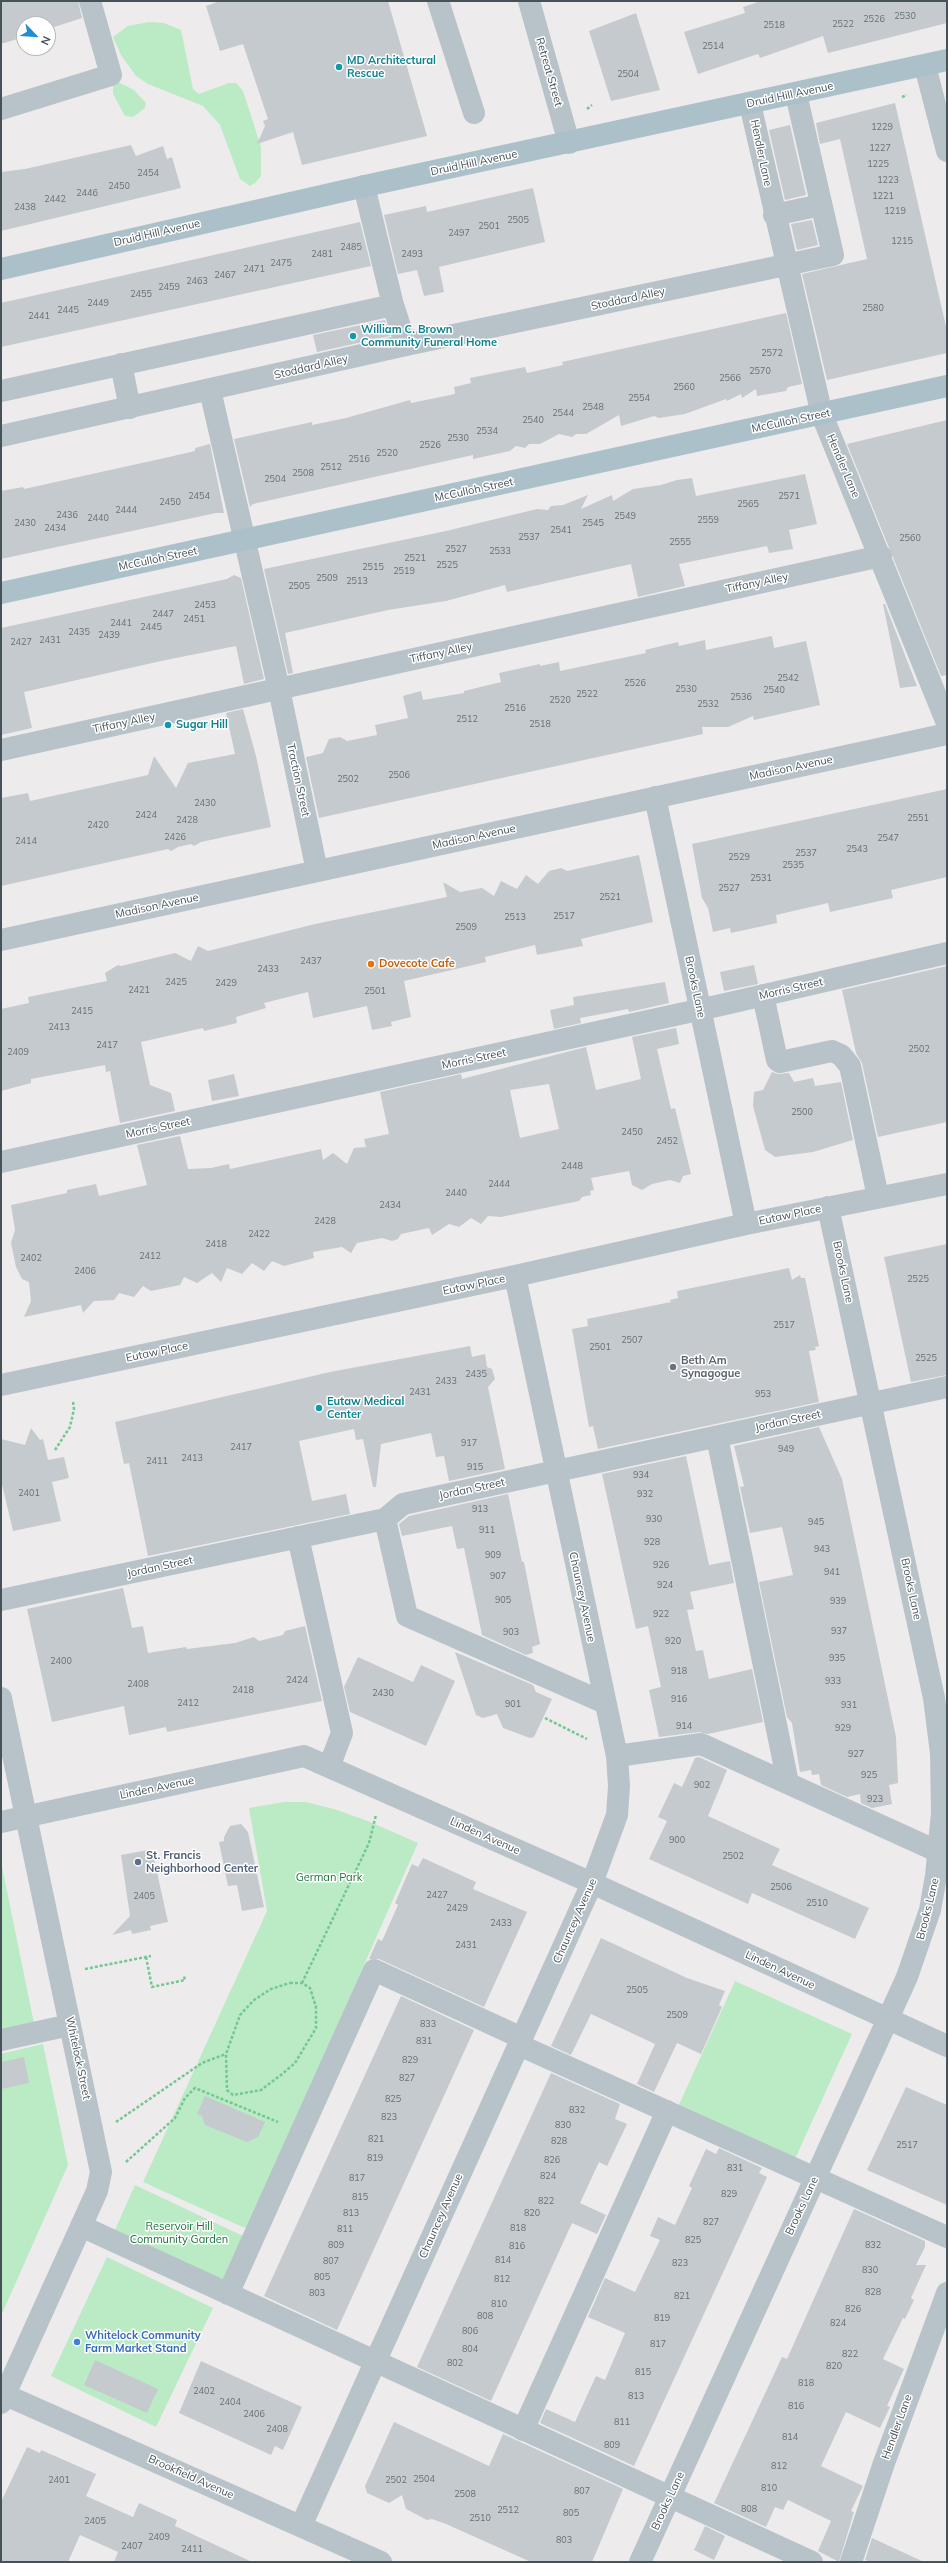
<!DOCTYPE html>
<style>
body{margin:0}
#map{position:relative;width:948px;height:2563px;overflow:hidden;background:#eeebec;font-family:Mulish,sans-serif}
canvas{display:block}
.frame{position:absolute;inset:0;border:2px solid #455258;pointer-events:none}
.north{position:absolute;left:16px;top:16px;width:40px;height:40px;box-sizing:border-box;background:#fff;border:1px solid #b5babc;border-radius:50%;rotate:115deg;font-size:11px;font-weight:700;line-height:16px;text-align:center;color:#455258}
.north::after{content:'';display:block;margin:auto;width:14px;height:18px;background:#218dd3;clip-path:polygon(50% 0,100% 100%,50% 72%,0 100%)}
</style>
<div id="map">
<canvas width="948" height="2563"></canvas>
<div class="frame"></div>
<div class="north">N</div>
</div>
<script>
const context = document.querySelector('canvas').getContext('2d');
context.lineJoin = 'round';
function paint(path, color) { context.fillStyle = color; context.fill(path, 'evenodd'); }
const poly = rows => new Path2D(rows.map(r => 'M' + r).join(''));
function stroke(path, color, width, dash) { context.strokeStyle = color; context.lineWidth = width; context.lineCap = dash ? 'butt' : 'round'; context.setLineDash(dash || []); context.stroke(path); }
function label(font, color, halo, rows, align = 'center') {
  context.font = font + ' Mulish,sans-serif'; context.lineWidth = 3; context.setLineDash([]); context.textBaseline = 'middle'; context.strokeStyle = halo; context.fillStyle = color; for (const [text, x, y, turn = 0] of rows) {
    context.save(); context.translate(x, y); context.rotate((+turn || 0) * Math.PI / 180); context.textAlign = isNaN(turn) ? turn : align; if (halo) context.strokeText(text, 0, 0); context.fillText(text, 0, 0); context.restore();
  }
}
paint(poly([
 [149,22,164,23,181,30,193,89,199,94,229,83,236,83,243,91,261,147,261,176,255,183,250,186,240,179,220,125,203,106,148,84,136,76,121,55,113,37,128,26],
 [116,81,134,90,146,103,145,108,133,117,125,116,113,94,113,83],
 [284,1802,306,1802,334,1809,368,1821,418,1843,247,2229,143,2182,267,1911,249,1808],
 [1,1862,34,2023,1,2030],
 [735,1981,852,2034,794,2161,677,2109],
 [43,2044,68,2165,1,2316,1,2054],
 [135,2185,243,2236,222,2281,115,2230],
 [107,2257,213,2308,156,2427,51,2376]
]), '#baebc5');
paint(poly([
 [1,1,78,1,82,18,48,29,48,24,24,24,24,37,1,44],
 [220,1,388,1,427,136,302,165,293,132,257,144,265,126,263,121,268,119,243,44,220,51,206,6],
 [761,1,947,1,947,23,828,53,823,36,760,58,758,54,698,74,684,32,745,13,743,7],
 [636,13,660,90,611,101,589,31],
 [895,103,947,331,947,353,827,380,802,274,867,259,840,139,820,144,816,123],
 [790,125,806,195,785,200,769,130],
 [131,145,136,156,163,146,167,159,172,157,181,188,1,231,1,172,25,169],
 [533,188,545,242,439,267,444,292,424,296,417,270,398,274,384,215,426,206,427,212],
 [812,220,818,245,797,250,791,224],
 [360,222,371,266,1,347,1,303],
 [786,313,802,384,788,387,786,391,757,396,756,389,742,398,741,394,727,401,726,399,685,414,659,418,654,416,621,426,619,415,586,434,576,434,572,437,559,434,540,444,529,444,525,448,516,446,510,451,473,459,473,455,253,504,250,507,234,439,312,422,312,425,346,418,410,400,411,403,455,394,454,387,471,383,470,378,525,367,527,373,563,365,562,362],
 [385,320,390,336,317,352,313,335],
 [947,420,947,675,941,676,847,444],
 [210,444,224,513,216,513,1,559,1,491,23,487,24,489,169,457,195,451,195,448],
 [805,474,817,524,789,530,793,549,769,553,767,546,679,564,685,586,638,597,631,564,507,592,505,585,446,601,388,610,285,633,293,673,288,674,264,569,446,531,537,509,548,510,551,506,563,505,588,495,581,509,612,495,613,501,633,489,661,485,677,480,692,478,696,496],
 [234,575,241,578,264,679,244,684,236,646,161,661,24,692,32,728,1,735,1,628,227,579],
 [883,604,885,604,917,686,900,688],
 [772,636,774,648,806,641,820,705,754,720,753,716,728,727,702,727,703,734,319,818,306,757,323,753,329,739,340,737,347,741,377,735,375,725,408,718,403,696,421,691,423,700,464,693,464,691,501,682,499,673,540,664,540,666,559,662,560,671,646,653,645,650,678,642,679,646,705,640,706,650],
 [243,709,256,756,271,827,201,842,194,846,191,844,178,847,171,851,168,849,1,886,1,798,28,793,30,801,148,775,154,756,176,788,188,763,235,754,226,713],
 [947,789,947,877,891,890,893,898,830,912,828,903,776,915,777,923,731,933,730,928,713,932,708,908,702,898,692,844],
 [639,855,653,922,581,939,583,946,537,955,535,945,485,957,486,962,404,981,411,1017,391,1022,392,1026,372,1030,367,1006,313,1018,308,992,264,1003,266,1008,236,1017,237,1023,204,1031,203,1028,141,1042,150,1085,171,1093,175,1111,120,1123,110,1071,106,1072,105,1065,31,1079,31,1083,1,1091,1,1009,29,1003,28,997,107,981,105,973,118,965,121,966,175,953,191,961,198,946,208,951,315,924,447,897,443,882,460,892,482,888,494,896,501,881,517,889,526,875,538,884,549,871,561,868,567,871],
 [754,965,758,984,724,991,720,972],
 [947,966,947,1122,878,1137,862,1063,856,1053,842,990],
 [665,982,669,1003,629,1012,628,1009,580,1018,581,1023,554,1029,550,1010,574,1005,573,997],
 [676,1028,679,1044,657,1049,671,1109,675,1108,691,1174,683,1176,680,1183,670,1180,652,1184,642,1190,632,1185,629,1171,591,1178,594,1190,590,1191,591,1195,582,1197,579,1201,501,1217,488,1216,481,1224,471,1218,459,1227,449,1224,432,1235,429,1228,401,1234,398,1239,392,1241,382,1238,357,1243,351,1253,342,1247,313,1252,314,1258,284,1266,272,1261,264,1271,252,1263,242,1274,227,1268,221,1282,212,1273,197,1283,184,1277,180,1285,151,1291,143,1286,134,1297,119,1293,114,1300,94,1301,83,1313,81,1305,24,1317,31,1301,29,1282,22,1279,16,1267,11,1243,15,1230,11,1205,67,1193,67,1190,96,1184,99,1196,147,1185,137,1145,180,1136,188,1169,211,1168,229,1164,230,1169,321,1149,323,1160,333,1153,347,1164,354,1148,366,1147,364,1139,389,1134,380,1092,461,1074,462,1079,586,1047,596,1090,641,1079,632,1037],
 [549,1084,559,1129,520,1138,510,1090],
 [772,1072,778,1074,789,1073,794,1082,813,1078,815,1086,841,1082,853,1140,813,1152,775,1157,765,1150,753,1106,754,1092,763,1090],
 [234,1074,239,1096,212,1101,208,1080],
 [947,1244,947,1375,911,1382,884,1257],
 [789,1268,792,1280,800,1275,801,1278,805,1278,819,1346,815,1347,816,1350,809,1351,819,1402,598,1449,593,1426,589,1427,572,1329,588,1326,587,1319,671,1302,670,1300,678,1298,677,1291],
 [470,1346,472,1357,485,1354,487,1367,492,1369,495,1379,488,1387,505,1469,449,1481,444,1456,436,1457,431,1433,381,1444,376,1487,373,1487,363,1439,356,1440,354,1429,299,1441,312,1501,346,1494,350,1514,148,1556,129,1463,124,1464,115,1422,330,1372],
 [819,1427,842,1479,896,1737,898,1783,889,1785,892,1804,872,1808,861,1803,860,1794,847,1797,821,1785,819,1774,812,1775,811,1770,800,1772,792,1723,787,1717,759,1582,793,1575,782,1527,750,1533,740,1487,744,1486,734,1446],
 [31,1428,40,1440,43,1439,48,1460,64,1457,69,1478,52,1482,61,1521,13,1531,1,1480,1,1439,25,1445],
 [686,1456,709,1565,730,1561,734,1583,690,1592,694,1609,687,1610,696,1651,703,1650,709,1679,752,1669,763,1722,708,1734,699,1732,659,1737,649,1690,661,1687,655,1659,648,1626,636,1629,602,1474],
 [508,1494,522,1562,524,1562,540,1644,532,1647,533,1653,526,1655,482,1635,464,1548,457,1549,452,1526,402,1536,399,1524,409,1516],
 [123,1588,132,1628,143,1626,148,1653,186,1647,187,1649,235,1643,254,1637,259,1641,283,1635,285,1631,305,1626,322,1701,167,1732,166,1727,129,1735,124,1706,52,1722,27,1609],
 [455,1652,533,1685,536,1692,552,1699,534,1737,530,1738,503,1728,497,1714,483,1718,476,1715],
 [358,1657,413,1682,421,1665,455,1681,426,1746,350,1712,344,1687],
 [699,1757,727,1770,708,1816,780,1849,772,1865,869,1908,855,1939,752,1893,748,1904,649,1859,667,1821,658,1817,674,1783,682,1787,695,1758],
 [241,1824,248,1832,264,1907,242,1911,237,1885,228,1886,219,1842,224,1841,224,1837,230,1826],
 [148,1850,150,1860,154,1859,168,1922,150,1926,151,1930,132,1934,131,1930,112,1935,130,1916,121,1855],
 [423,1858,476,1882,473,1889,527,1912,484,2007,379,1959,369,1959,378,1939,382,1941,398,1905,395,1903,412,1864,418,1867],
 [601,1938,687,1978,725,1991,719,2005,722,2007,701,2054,677,2043,654,2092,637,2084,655,2044,591,2014,571,2055,551,2046],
 [401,1996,474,2030,337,2330,264,2296],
 [24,2057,29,2083,1,2089,1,2062],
 [551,2073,620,2104,615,2119,627,2124,607,2166,599,2162,580,2203,606,2215,597,2234,572,2223,491,2401,417,2367],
 [906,2087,947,2105,947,2205,867,2170],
 [205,2096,265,2122,258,2137,247,2142,205,2125,202,2116,197,2114],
 [719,2148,762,2168,759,2173,767,2177,634,2466,540,2423,546,2409,575,2422,596,2376,605,2380,625,2333,588,2317,605,2278,635,2292,660,2240,650,2236,658,2217,675,2225,692,2188,689,2186,706,2149,716,2154],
 [854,2209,925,2241,925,2247,916,2265,926,2265,911,2298,914,2300,905,2319,903,2318,883,2359,904,2369,887,2406,890,2407,880,2428,846,2412,821,2466,863,2486,851,2511,854,2512,839,2562,818,2551,831,2521,788,2500,783,2510,775,2507,766,2527,714,2503,782,2357,787,2359],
 [95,2360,158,2389,147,2413,84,2385],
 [201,2361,302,2407,283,2450,275,2446,271,2455,179,2413],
 [394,2422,489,2466,503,2434,623,2489,592,2562,531,2562,446,2524,432,2519,427,2520,406,2509,402,2495,389,2503,367,2493,365,2486],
 [27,2447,40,2453,41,2450,96,2474,86,2496,133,2517,139,2503,177,2520,175,2526,252,2562,114,2562,118,2552,80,2535,68,2562,1,2562,1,2502],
 [705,2526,725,2536,714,2560,694,2550],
 [872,2538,924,2562,870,2562,865,2560]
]), '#c5cace');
stroke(poly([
 [902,97,907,95],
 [587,109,592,105],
 [55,1450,70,1427,74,1409,73,1402],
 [545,1718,587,1739],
 [146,1957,152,1987,185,1980,184,1976],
 [85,1969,151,1956],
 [290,1983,302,1983,310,1988,316,2007,316,2028,295,2063,281,2075,261,2090,233,2095,227,2090,226,2054,240,2015,254,2000,271,1989,290,1983],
 [302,1983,369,1843,376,1815],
 [116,2122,202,2063,226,2054],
 [126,2162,175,2118,185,2098,195,2088,278,2122]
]), '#74c790', 2.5, [3, 2]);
stroke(poly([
 [438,1,474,113],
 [529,1,569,143],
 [925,66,947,151],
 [750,104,822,415,947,723],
 [1,109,111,75,90,1],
 [364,186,393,305,406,345],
 [774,215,821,205],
 [121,364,130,408],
 [210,390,279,689,317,871],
 [1,391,393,305],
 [1,436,406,345,833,255,796,94],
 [1,750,881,556],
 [655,797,746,1224],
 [1,940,947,734],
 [763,995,777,1060,780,1062,832,1051,841,1055,850,1066,878,1197],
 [1,1162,721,1005,947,953],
 [1,1385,515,1276,746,1224,947,1184],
 [717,1437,788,1783],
 [385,1519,407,1616,605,1703],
 [298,1537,342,1733,329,1767],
 [1,1600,385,1519,403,1504,947,1387],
 [1,1698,101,2172,97,2191,1,2403],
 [617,1756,701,1744,939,1852],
 [1,1822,304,1756,592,1883,947,2046],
 [1,2040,70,2025],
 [519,2045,947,2237],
 [81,2226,812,2562],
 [228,2294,374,1970,522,2038],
 [1,2393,381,2562],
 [523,2430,667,2111],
 [301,2526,592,1883,617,1815,619,1786,617,1756,515,1276],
 [640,2562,907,1977,930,1910,936,1876,942,1813,941,1753,934,1698,828,1207],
 [851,2562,884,2463,947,2293]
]), '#b7c3c8', 22);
stroke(poly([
 [1,269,374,184,947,60],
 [1,593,947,386]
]), '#acc0ca', 22);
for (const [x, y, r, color] of [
 [339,67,4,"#0f9aa8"],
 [353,336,4,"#0f9aa8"],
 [168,725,4,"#0f9aa8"],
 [371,964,4,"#e8710a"],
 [673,1367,4,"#6b7280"],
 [319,1408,4,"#0f9aa8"],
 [138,1862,4,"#5c6f8a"],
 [77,2342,4,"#3f7fe0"]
]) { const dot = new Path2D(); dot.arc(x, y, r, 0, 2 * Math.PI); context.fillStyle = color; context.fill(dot); stroke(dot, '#fff', 1.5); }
label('9px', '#657076', null, [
 ["2530",905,16],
 ["2526",874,19],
 ["2522",843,24],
 ["2518",774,25],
 ["2514",713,46],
 ["2504",628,74],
 ["1229",882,127],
 ["1227",880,148],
 ["1225",878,164],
 ["2454",148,173],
 ["1223",888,180],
 ["2450",119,186],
 ["2446",87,193],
 ["1221",883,196],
 ["2442",55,199],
 ["2438",25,207],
 ["1219",895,211],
 ["2505",518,220],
 ["2501",489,226],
 ["2497",459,233],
 ["1215",902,241],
 ["2485",351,247],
 ["2481",322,254],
 ["2493",412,254],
 ["2475",281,263],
 ["2471",254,269],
 ["2467",225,275],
 ["2463",197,281],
 ["2459",169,287],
 ["2455",141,294],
 ["2449",98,303],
 ["2580",873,308],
 ["2445",68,310],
 ["2441",39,316],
 ["2572",772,353],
 ["2570",760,371],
 ["2566",730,378],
 ["2560",684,387],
 ["2554",639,398],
 ["2548",593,407],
 ["2544",563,413],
 ["2540",533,420],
 ["2534",487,431],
 ["2530",458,438],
 ["2526",430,445],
 ["2520",387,453],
 ["2516",359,459],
 ["2512",331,467],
 ["2508",303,473],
 ["2504",275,479],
 ["2454",199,496],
 ["2571",789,496],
 ["2450",170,502],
 ["2565",748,504],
 ["2444",126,510],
 ["2436",67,515],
 ["2549",625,516],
 ["2440",98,518],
 ["2559",708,520],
 ["2430",25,523],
 ["2545",593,523],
 ["2434",55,528],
 ["2541",561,530],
 ["2537",529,537],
 ["2560",910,538],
 ["2555",680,542],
 ["2527",456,549],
 ["2533",500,551],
 ["2521",415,558],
 ["2525",447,565],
 ["2515",373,567],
 ["2519",404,571],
 ["2509",327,578],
 ["2513",357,581],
 ["2505",299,586],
 ["2453",205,605],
 ["2447",163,614],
 ["2451",194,619],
 ["2441",121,623],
 ["2445",151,627],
 ["2435",79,632],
 ["2439",109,635],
 ["2431",50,640],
 ["2427",21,642],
 ["2542",788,678],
 ["2526",635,683],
 ["2530",686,689],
 ["2540",774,690],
 ["2522",587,694],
 ["2536",741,697],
 ["2520",560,700],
 ["2532",708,704],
 ["2516",515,708],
 ["2512",467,719],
 ["2518",540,724],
 ["2506",399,775],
 ["2502",348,779],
 ["2430",205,803],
 ["2424",146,815],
 ["2551",918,818],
 ["2428",187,820],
 ["2420",98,825],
 ["2426",175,837],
 ["2547",888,838],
 ["2414",26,841],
 ["2543",857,849],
 ["2537",806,853],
 ["2529",739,857],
 ["2535",793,865],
 ["2531",761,878],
 ["2527",729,888],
 ["2521",610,897],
 ["2517",564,916],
 ["2513",515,917],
 ["2509",466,927],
 ["2437",311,961],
 ["2433",268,969],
 ["2425",176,982],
 ["2429",226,983],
 ["2421",139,990],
 ["2501",375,991],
 ["2415",82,1011],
 ["2413",59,1027],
 ["2417",107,1045],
 ["2502",919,1049],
 ["2409",18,1052],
 ["2500",802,1112],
 ["2450",632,1132],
 ["2452",667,1141],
 ["2448",572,1166],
 ["2444",499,1184],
 ["2440",456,1193],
 ["2434",390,1205],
 ["2428",325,1221],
 ["2422",259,1234],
 ["2418",216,1244],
 ["2412",150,1256],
 ["2402",31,1258],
 ["2406",85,1271],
 ["2525",918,1279],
 ["2517",784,1325],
 ["2507",632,1340],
 ["2501",600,1347],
 ["2525",926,1358],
 ["2435",476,1374],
 ["2433",446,1381],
 ["2431",420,1392],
 ["953",763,1394],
 ["917",469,1443],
 ["2417",241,1447],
 ["949",786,1449],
 ["2413",192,1458],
 ["2411",157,1461],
 ["915",475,1467],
 ["934",641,1475],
 ["2401",29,1493],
 ["932",645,1494],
 ["913",480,1509],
 ["930",654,1519],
 ["945",816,1522],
 ["911",487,1530],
 ["928",652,1542],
 ["943",822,1549],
 ["909",493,1555],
 ["926",661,1565],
 ["941",832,1572],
 ["907",498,1576],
 ["924",665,1585],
 ["905",503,1600],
 ["939",838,1601],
 ["922",661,1614],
 ["937",839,1631],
 ["903",511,1632],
 ["920",673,1641],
 ["935",837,1658],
 ["2400",61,1661],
 ["918",679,1671],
 ["2424",297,1680],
 ["933",833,1681],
 ["2408",138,1684],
 ["2418",243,1690],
 ["2430",383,1693],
 ["916",679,1699],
 ["2412",188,1703],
 ["901",513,1704],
 ["931",849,1705],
 ["914",684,1726],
 ["929",843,1728],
 ["927",856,1754],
 ["925",869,1775],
 ["902",702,1785],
 ["923",875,1799],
 ["900",677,1840],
 ["2502",733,1856],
 ["2506",781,1887],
 ["2427",437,1895],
 ["2405",144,1896],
 ["2510",817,1903],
 ["2429",457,1908],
 ["2433",501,1923],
 ["2431",466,1945],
 ["2505",637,1990],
 ["2509",677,2015],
 ["833",428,2024],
 ["831",424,2041],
 ["829",410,2060],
 ["827",407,2078],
 ["825",393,2099],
 ["832",577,2110],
 ["823",389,2117],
 ["830",563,2125],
 ["821",376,2139],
 ["828",559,2141],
 ["2517",907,2145],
 ["819",375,2158],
 ["826",552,2160],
 ["831",735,2168],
 ["824",548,2176],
 ["817",357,2178],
 ["829",729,2194],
 ["815",360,2197],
 ["822",546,2201],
 ["813",351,2213],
 ["820",532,2213],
 ["827",711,2222],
 ["818",518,2228],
 ["811",345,2229],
 ["825",693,2240],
 ["809",336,2245],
 ["832",873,2245],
 ["816",517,2246],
 ["814",503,2260],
 ["807",331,2261],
 ["823",680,2263],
 ["830",870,2270],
 ["805",322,2277],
 ["812",502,2279],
 ["828",873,2292],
 ["803",317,2293],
 ["821",682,2296],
 ["810",499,2304],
 ["826",853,2309],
 ["808",485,2316],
 ["819",662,2318],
 ["824",838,2323],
 ["806",470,2331],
 ["817",658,2344],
 ["804",470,2349],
 ["822",850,2354],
 ["802",455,2363],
 ["820",834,2366],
 ["815",643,2372],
 ["818",806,2383],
 ["2402",204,2391],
 ["813",636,2396],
 ["2404",230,2402],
 ["816",796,2406],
 ["2406",254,2414],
 ["811",622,2422],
 ["2408",277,2429],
 ["814",790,2437],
 ["809",612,2445],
 ["812",779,2466],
 ["2504",424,2479],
 ["2401",59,2480],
 ["2502",396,2480],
 ["810",769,2488],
 ["807",582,2491],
 ["2508",465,2494],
 ["808",749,2509],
 ["2512",508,2510],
 ["805",571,2513],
 ["2510",480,2518],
 ["2405",95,2521],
 ["2409",159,2537],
 ["803",564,2540],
 ["2407",132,2546],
 ["2411",192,2549]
]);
label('bold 11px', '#0d838f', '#fff', [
 ["MD Architectural",347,61],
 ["Rescue",347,74],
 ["William C. Brown",361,330],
 ["Community Funeral Home",361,343],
 ["Sugar Hill",176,725],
 ["Eutaw Medical",327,1402],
 ["Center",327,1415]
], 'left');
label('11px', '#455258', '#fff', [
 ["Retreat Street",549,72,74],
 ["Druid Hill Avenue",790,95,-12],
 ["Hendler Lane",761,153,78],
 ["Druid Hill Avenue",474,163,-12],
 ["Druid Hill Avenue",157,233,-13],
 ["Stoddard Alley",628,299,-12],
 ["Stoddard Alley",311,367,-13],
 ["McCulloh Street",791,421,-12],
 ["Hendler Lane",843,466,67],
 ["McCulloh Street",474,490,-12],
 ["McCulloh Street",158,559,-12],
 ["Tiffany Alley",757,583,-12],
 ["Tiffany Alley",441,653,-12],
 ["Tiffany Alley",124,723,-12],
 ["Madison Avenue",791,768,-12],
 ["Traction Street",298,780,78],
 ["Madison Avenue",474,837,-12],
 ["Madison Avenue",157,906,-12],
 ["Brooks Lane",695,987,78],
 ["Morris Street",791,989,-13],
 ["Morris Street",474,1059,-12],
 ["Morris Street",158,1128,-12],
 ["Eutaw Place",790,1215,-12],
 ["Brooks Lane",843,1272,78],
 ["Eutaw Place",474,1285,-12],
 ["Eutaw Place",157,1352,-12],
 ["Jordan Street",788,1421,-12],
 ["Jordan Street",472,1489,-12],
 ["Jordan Street",160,1567,-12],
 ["Brooks Lane",911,1589,78],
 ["Chauncey Avenue",582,1597,78],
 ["Linden Avenue",157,1788,-12],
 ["Linden Avenue",485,1836,24],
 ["Brooks Lane",928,1909,-76],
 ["Chauncey Avenue",575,1921,-66],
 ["Linden Avenue",780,1970,25],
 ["Whitelock Street",78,2058,78],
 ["Brooks Lane",802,2206,-65],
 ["Chauncey Avenue",441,2216,-66],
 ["Hendler Lane",897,2427,-70],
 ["Brookfield Avenue",191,2477,24],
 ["Brooks Lane",668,2501,-65]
]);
label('bold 11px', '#c56008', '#fff', [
 ["Dovecote Cafe",379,964]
], 'left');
label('bold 11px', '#5b616d', '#fff', [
 ["Beth Am",681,1361],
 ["Synagogue",681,1374]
], 'left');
label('bold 11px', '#4e5e75', '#fff', [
 ["St. Francis",146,1856],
 ["Neighborhood Center",146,1869]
], 'left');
label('11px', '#1a7438', '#fff', [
 ["German Park",329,1878],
 ["Reservoir Hill",179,2227],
 ["Community Garden",179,2240]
]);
label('bold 11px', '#366cbe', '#fff', [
 ["Whitelock Community",85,2336],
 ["Farm Market Stand",85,2349]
], 'left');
</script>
